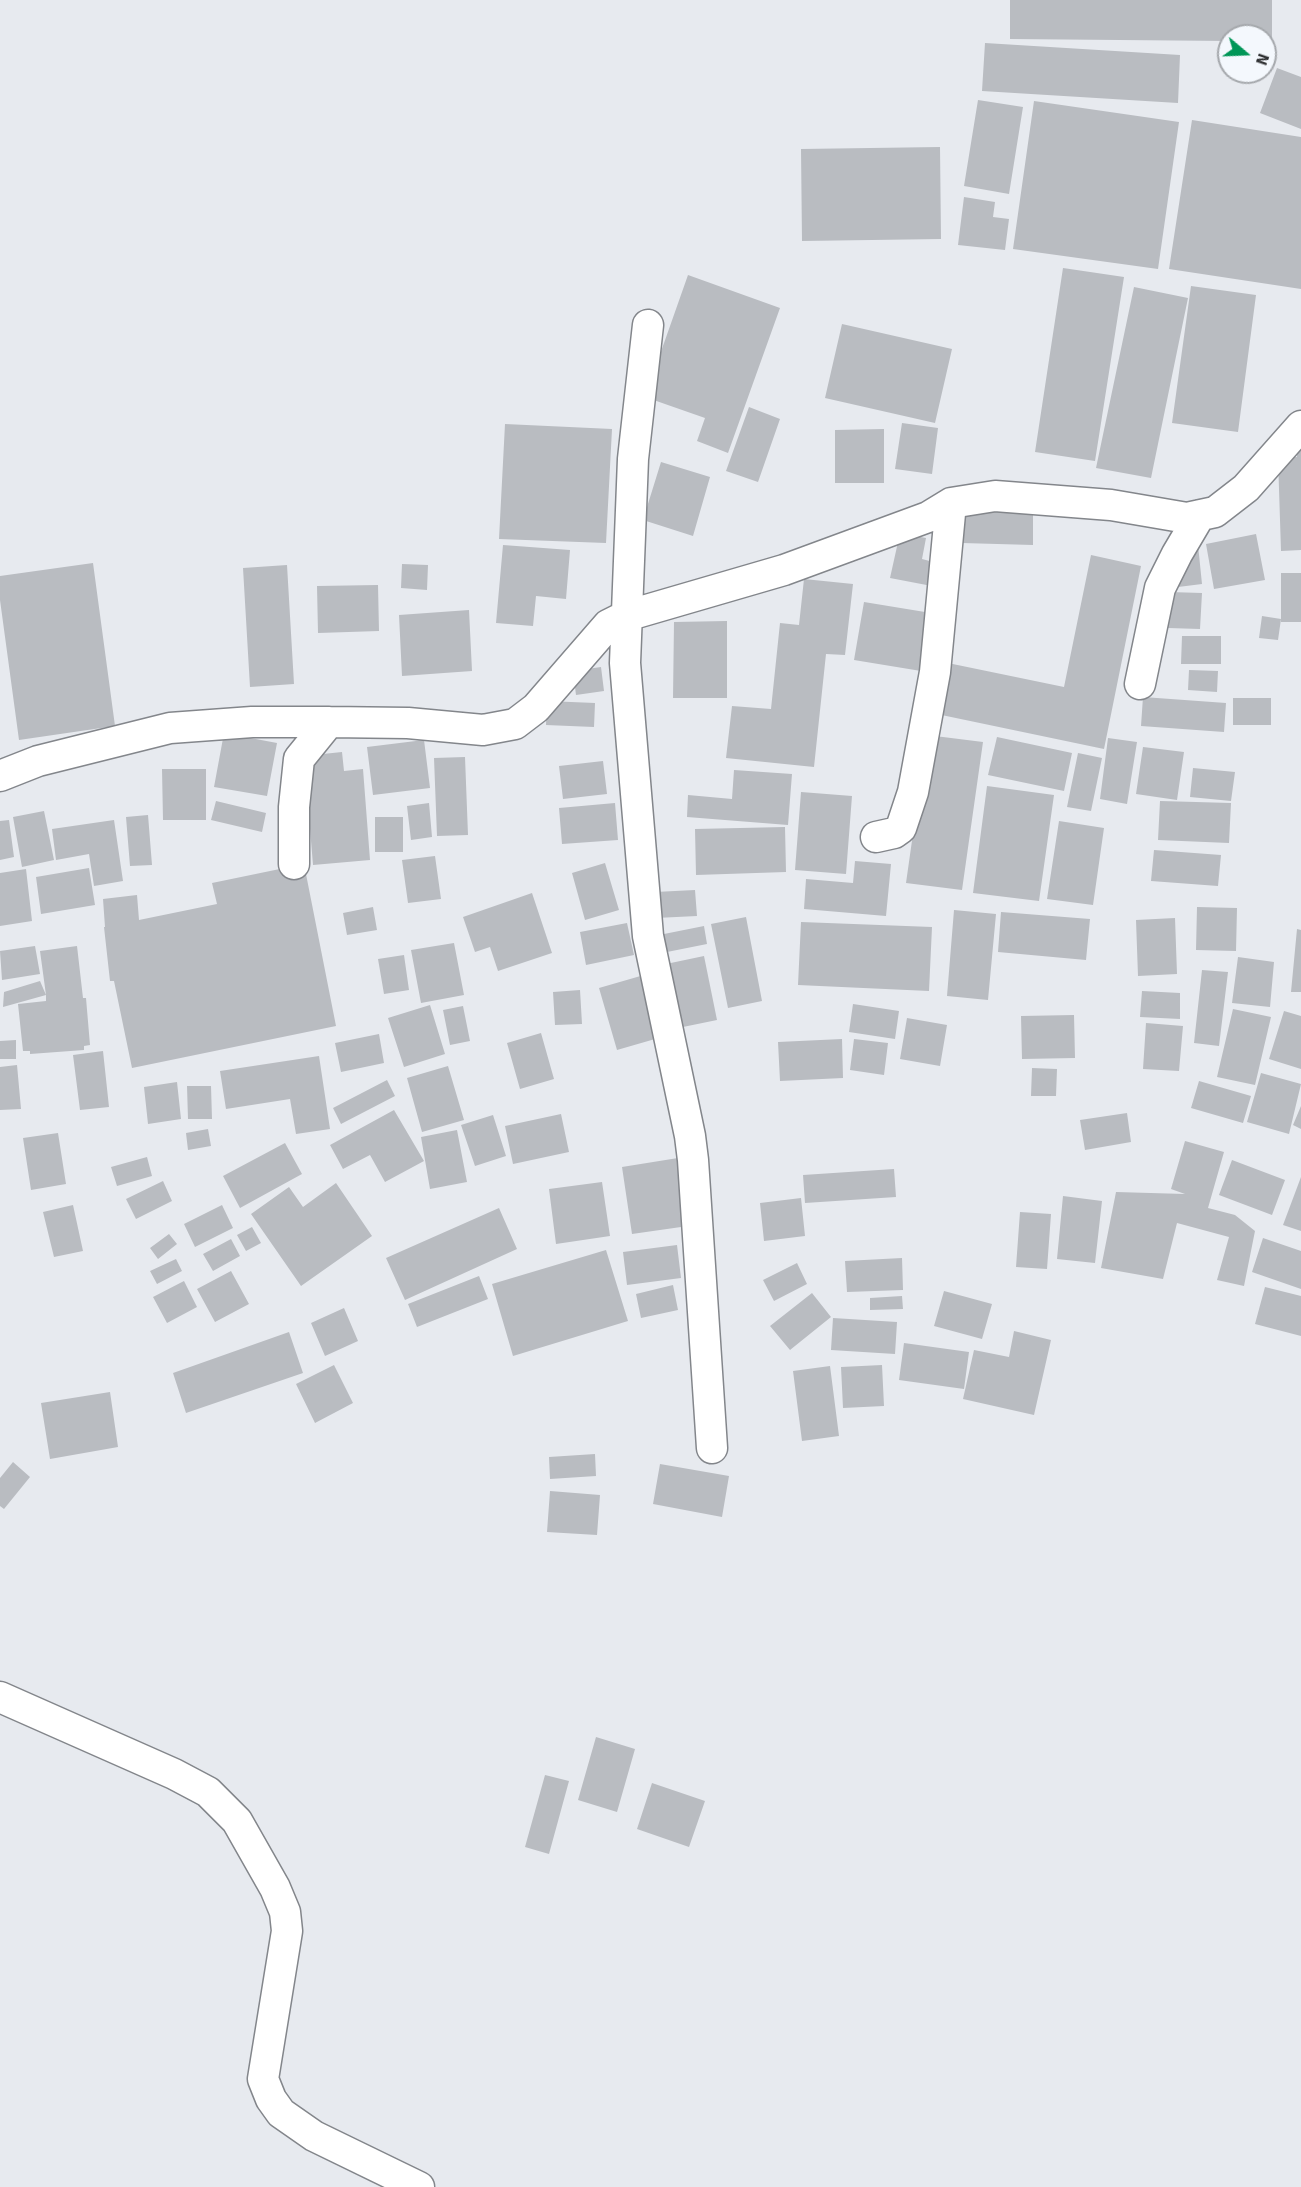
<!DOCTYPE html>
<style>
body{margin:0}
#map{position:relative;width:1301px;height:2187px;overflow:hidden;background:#e7eaef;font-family:Signika,sans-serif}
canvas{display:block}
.north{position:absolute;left:1217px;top:24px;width:60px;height:60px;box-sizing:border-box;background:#f4f8fd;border:2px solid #a5a8ac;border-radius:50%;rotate:109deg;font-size:16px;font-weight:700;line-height:24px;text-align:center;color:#2e3032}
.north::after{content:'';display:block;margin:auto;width:21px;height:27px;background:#009657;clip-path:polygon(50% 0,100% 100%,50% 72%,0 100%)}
</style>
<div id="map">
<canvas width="1301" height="2187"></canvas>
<div class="north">N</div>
</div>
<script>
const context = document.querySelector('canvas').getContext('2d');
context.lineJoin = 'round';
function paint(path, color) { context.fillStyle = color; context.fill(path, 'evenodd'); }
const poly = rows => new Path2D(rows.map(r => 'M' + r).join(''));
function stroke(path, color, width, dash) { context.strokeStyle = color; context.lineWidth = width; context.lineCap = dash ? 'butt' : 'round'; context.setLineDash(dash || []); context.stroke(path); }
paint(poly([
 [1010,0,1272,0,1272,41,1265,41,1265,36,1229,36,1229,41,1010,39],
 [985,43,1180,55,1178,103,982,91],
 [1277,68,1301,77,1301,129,1260,113],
 [978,100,1023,107,1009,194,964,186],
 [1034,101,1179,122,1158,269,1013,249],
 [1192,120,1301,137,1301,289,1169,269],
 [940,147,941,239,802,241,801,149],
 [964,197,995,202,993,217,1009,219,1005,250,958,245],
 [1063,268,1124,277,1095,461,1035,452],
 [688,275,780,308,728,453,697,441,705,418,645,397],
 [1191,286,1256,295,1238,432,1172,423],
 [1134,287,1188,298,1151,478,1096,468],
 [842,324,952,349,935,423,825,398],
 [749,407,780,419,758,482,726,471],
 [902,423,938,428,932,474,895,469],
 [505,424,612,429,606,543,499,539],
 [884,429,884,483,835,483,835,430],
 [1297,438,1301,438,1301,550,1281,551,1278,458,1297,457],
 [661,462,710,477,693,536,643,520],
 [963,504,1033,505,1033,545,962,543],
 [900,533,926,538,922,559,941,564,937,587,890,578],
 [1256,534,1265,580,1214,589,1206,544],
 [503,545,570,550,566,599,536,596,533,626,496,623],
 [1198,545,1202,584,1178,587,1175,562],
 [1091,555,1141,566,1104,749,932,713,943,662,1064,687],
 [93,563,115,726,19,740,0,600,0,576],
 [402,564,428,565,427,590,401,588],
 [287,565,294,684,250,687,243,568],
 [1281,573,1301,573,1301,622,1281,622],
 [804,579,853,584,845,655,826,654,814,767,726,758,732,706,771,709,780,623,799,625],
 [378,585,379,631,318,633,317,586],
 [1169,592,1202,593,1200,629,1168,628],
 [864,602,931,613,921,671,854,660],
 [469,610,472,671,402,676,399,615],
 [1262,616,1281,619,1278,640,1259,638],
 [727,621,727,698,673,698,674,622],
 [1182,636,1221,636,1221,664,1181,664],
 [601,667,604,691,576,695,573,671],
 [1189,670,1218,671,1217,692,1188,690],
 [1143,697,1226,703,1224,732,1141,726],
 [1233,698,1271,698,1271,725,1233,725],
 [547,701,595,703,594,727,546,725],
 [224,733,277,743,267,796,214,787],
 [927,735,983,742,962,890,906,883],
 [997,737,1072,753,1064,791,988,775],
 [1108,738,1137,742,1127,804,1100,799],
 [424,740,430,788,373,795,367,747],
 [1143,747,1184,752,1177,800,1136,794],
 [342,752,344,771,363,769,370,860,313,865,304,756],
 [1078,753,1102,758,1091,811,1067,807],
 [465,757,468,835,437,836,434,758],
 [603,761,607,794,563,799,559,766],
 [1193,768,1235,772,1231,801,1190,797],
 [162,769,206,769,206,820,163,820],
 [734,770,792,774,788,825,687,817,688,795,732,799],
 [987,786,1054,795,1039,901,973,893],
 [801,792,852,796,846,874,795,870],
 [216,801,266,813,262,832,211,820],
 [1160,801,1231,803,1229,843,1158,840],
 [429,803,432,837,411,840,407,806],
 [615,803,618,840,562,844,559,808],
 [44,811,54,860,22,867,13,817],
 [148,815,152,865,130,866,126,817],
 [375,817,403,817,403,852,375,852],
 [9,820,14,857,0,860,0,821],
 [114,820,123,881,94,886,89,854,56,860,52,829],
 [1059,821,1104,828,1093,905,1047,899],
 [785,827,786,872,696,875,695,829],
 [1154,850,1221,855,1218,886,1151,881],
 [435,856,441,899,408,903,402,860],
 [855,861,891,864,886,916,804,909,806,879,853,883],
 [605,863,619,910,585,920,572,873],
 [304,864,336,1026,132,1068,114,981,110,981,104,927,105,927,103,899,137,895,139,920,217,904,212,883],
 [89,868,95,905,41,914,36,877],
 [26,869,32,921,0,926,0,873],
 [695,890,697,916,656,918,655,892],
 [532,893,552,953,498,971,490,947,475,952,463,917],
 [373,907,377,930,347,935,343,913],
 [1197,907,1237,908,1236,951,1196,950],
 [954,910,996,914,988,1000,947,996],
 [1001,912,1090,919,1086,960,998,952],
 [746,917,762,1001,728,1008,711,924],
 [1175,918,1177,974,1138,976,1136,920],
 [801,922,932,927,929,991,798,985],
 [627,923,634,955,586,965,580,932],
 [704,926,707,944,662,953,659,935],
 [1297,929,1301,930,1301,992,1291,992],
 [454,943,464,995,421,1003,411,950],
 [35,946,40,974,2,980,0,951],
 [77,946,83,998,86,998,90,1045,84,1046,84,1050,30,1054,30,1051,23,1051,18,1004,46,1001,46,995,3,1007,4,992,40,981,46,995,40,951],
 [404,955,409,990,384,994,378,959],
 [704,956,717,1020,678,1028,666,964],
 [1238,957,1274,962,1270,1007,1232,1003],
 [1202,970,1228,972,1219,1046,1194,1043],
 [644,975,662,1037,617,1050,599,988],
 [580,990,582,1024,555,1025,553,992],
 [1142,991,1180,993,1180,1019,1140,1017],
 [853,1004,899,1011,895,1039,849,1032],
 [430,1005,445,1054,404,1067,388,1018],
 [463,1006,470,1041,450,1045,443,1010],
 [1233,1009,1271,1017,1255,1085,1217,1077],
 [1284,1011,1301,1016,1301,1069,1269,1059],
 [1074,1015,1075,1058,1022,1059,1021,1016],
 [907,1018,947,1025,940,1066,900,1059],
 [1146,1023,1183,1026,1179,1071,1143,1069],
 [541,1033,554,1079,520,1089,507,1043],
 [379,1034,384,1063,341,1072,335,1043],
 [842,1039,843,1078,780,1081,778,1042],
 [854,1039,888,1043,884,1075,850,1070],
 [16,1040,16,1059,0,1059,0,1041],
 [103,1051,109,1107,80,1110,73,1055],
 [319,1056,330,1129,296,1134,290,1099,226,1109,220,1071],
 [17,1065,21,1109,0,1110,0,1067],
 [448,1066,464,1120,422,1132,407,1078],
 [1032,1068,1057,1069,1056,1096,1031,1096],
 [1261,1073,1301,1084,1289,1134,1247,1122],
 [387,1080,395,1096,341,1124,333,1108],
 [1199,1081,1251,1096,1243,1123,1191,1108],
 [177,1082,181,1119,148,1124,144,1087],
 [187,1086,211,1086,212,1119,188,1119],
 [1301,1106,1301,1129,1293,1125],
 [394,1110,424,1161,385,1182,370,1155,343,1169,330,1145],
 [1127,1113,1131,1142,1085,1150,1080,1120],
 [561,1114,569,1152,513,1164,505,1126],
 [493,1115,506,1156,475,1166,461,1125],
 [208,1129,211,1146,188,1150,186,1133],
 [457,1130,467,1182,430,1189,421,1137],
 [58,1133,66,1184,31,1190,23,1138],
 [1185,1141,1224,1152,1208,1208,1235,1215,1255,1231,1244,1286,1217,1280,1229,1237,1177,1223,1163,1279,1101,1268,1116,1192,1185,1194,1171,1189],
 [285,1143,302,1174,240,1208,223,1176],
 [147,1157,152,1176,117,1186,111,1167],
 [678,1158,688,1226,632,1234,622,1167],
 [1232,1160,1285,1180,1272,1215,1219,1195],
 [894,1169,896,1197,805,1203,803,1175],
 [1301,1177,1301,1231,1283,1225],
 [163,1181,172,1201,136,1219,126,1199],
 [602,1182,610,1236,556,1244,549,1189],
 [336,1183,372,1236,301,1286,251,1214,289,1187,303,1207],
 [1063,1196,1102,1201,1095,1263,1057,1259],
 [801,1198,805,1236,764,1241,760,1203],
 [73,1205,83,1251,54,1257,43,1212],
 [222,1205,233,1228,195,1247,184,1224],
 [499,1208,517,1249,405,1300,386,1258],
 [1020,1212,1051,1214,1047,1269,1016,1267],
 [252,1227,261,1243,246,1251,237,1235],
 [169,1234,177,1244,158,1259,150,1248],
 [1263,1238,1301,1251,1301,1289,1252,1272],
 [231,1239,240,1256,213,1271,203,1254],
 [677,1245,681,1278,627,1285,623,1252],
 [606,1250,628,1321,513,1356,492,1284],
 [902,1258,903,1290,847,1292,845,1261],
 [176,1259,182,1271,157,1284,150,1271],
 [797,1263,807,1284,774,1301,763,1280],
 [231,1271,249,1304,215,1322,197,1289],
 [479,1276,488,1299,417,1327,408,1304],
 [184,1281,197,1307,167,1323,153,1297],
 [673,1285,678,1310,641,1318,636,1294],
 [1265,1287,1301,1296,1301,1336,1255,1324],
 [944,1291,992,1304,982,1339,934,1326],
 [812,1293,831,1317,790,1350,770,1326],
 [902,1296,903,1309,870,1310,870,1298],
 [344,1308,358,1341,325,1356,311,1323],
 [833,1318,897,1322,895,1354,831,1350],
 [1014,1331,1051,1340,1034,1415,963,1399,974,1350,1009,1357],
 [289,1332,303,1373,186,1413,173,1373],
 [904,1343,969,1352,964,1389,899,1380],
 [334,1365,353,1403,315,1423,296,1384],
 [882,1365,884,1406,843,1408,841,1367],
 [830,1366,839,1436,802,1441,793,1371],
 [110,1392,118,1447,50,1459,41,1403],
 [595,1454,596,1476,550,1479,549,1457],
 [13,1462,30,1477,4,1509,0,1506,0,1478],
 [660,1464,729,1476,722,1517,653,1504],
 [550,1491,600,1495,597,1535,547,1532],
 [596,1737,635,1749,617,1812,578,1800],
 [545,1775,569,1781,549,1854,525,1847],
 [652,1783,705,1801,689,1847,637,1829]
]), '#b9bcc1');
const street = poly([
 [648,325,633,459,625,663,648,936,690,1136,693,1160,712,1448],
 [1140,684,1160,588,1177,554,1200,515],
 [0,776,38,761,170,728,252,722,329,722,408,723,483,730,515,724,536,708,608,625,626,616,784,570,928,517,951,503,995,496,1111,505,1187,518,1215,512,1246,488,1301,426],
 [876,837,894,833,901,828,913,792,935,672,951,503],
 [294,864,294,807,299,759,329,722],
 [0,1697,174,1774,208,1792,237,1821,275,1888,285,1912,287,1931,263,2079,271,2099,281,2113,314,2136,419,2187]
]);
stroke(street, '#83868b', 33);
stroke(street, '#fff', 30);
</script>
